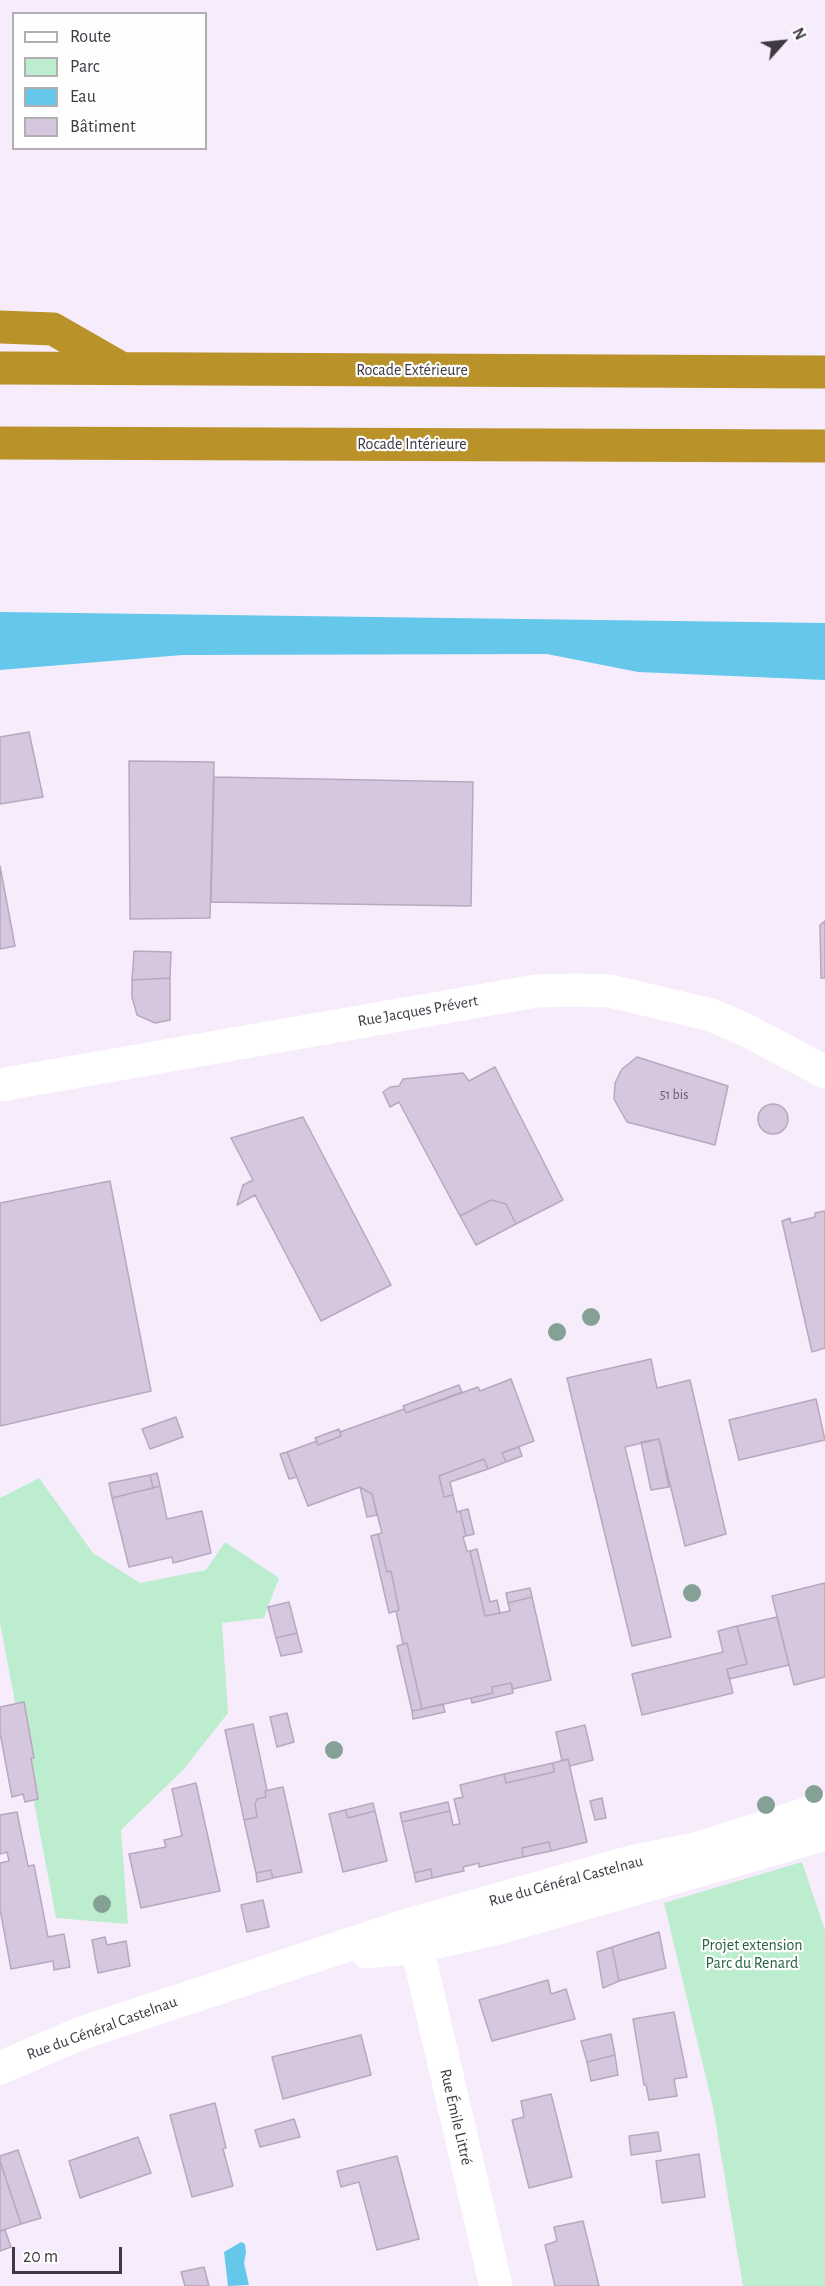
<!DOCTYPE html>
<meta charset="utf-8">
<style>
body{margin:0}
#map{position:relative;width:825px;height:2286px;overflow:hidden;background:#f7ecfc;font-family:"Alegreya Sans",sans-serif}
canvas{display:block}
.legend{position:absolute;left:12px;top:12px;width:195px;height:138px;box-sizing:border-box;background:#fefefe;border:2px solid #b2afb3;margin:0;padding:8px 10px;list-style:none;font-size:18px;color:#403943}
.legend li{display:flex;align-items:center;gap:12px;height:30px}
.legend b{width:30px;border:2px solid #b2afb3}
.north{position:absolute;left:753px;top:12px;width:60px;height:60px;-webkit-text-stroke:4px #fefefe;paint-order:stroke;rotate:63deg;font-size:16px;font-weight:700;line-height:24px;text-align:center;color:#403943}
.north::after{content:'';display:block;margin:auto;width:21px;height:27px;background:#403943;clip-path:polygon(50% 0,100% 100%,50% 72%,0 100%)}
.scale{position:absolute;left:12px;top:2247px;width:110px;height:27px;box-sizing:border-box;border:3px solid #403943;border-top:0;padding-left:8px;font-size:18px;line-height:21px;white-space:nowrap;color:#403943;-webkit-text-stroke:4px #fefefe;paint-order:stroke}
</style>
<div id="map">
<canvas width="825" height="2286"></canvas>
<ul class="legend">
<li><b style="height:8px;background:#fff"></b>Route</li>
<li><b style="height:16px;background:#bdedcf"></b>Parc</li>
<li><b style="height:16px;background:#65c8ea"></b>Eau</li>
<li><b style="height:16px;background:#d6c6de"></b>Bâtiment</li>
</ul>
<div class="north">N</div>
<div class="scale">20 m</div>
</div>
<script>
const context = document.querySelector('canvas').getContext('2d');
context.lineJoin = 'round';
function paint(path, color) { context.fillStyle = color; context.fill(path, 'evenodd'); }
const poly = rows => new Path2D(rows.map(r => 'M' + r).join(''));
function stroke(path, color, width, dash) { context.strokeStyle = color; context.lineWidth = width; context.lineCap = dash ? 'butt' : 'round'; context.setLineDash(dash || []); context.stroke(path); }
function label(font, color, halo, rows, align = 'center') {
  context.font = font + ' "Alegreya Sans",sans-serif'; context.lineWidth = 4.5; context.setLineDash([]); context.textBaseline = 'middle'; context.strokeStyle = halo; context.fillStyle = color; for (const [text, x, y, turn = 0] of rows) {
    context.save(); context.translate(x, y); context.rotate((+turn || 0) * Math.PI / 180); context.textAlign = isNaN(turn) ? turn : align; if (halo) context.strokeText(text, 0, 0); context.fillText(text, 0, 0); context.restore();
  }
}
paint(poly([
 [39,1478,93,1553,140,1583,206,1570,225,1542,279,1578,264,1618,222,1623,228,1713,183,1770,121,1830,128,1924,56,1918,0,1623,0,1498],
 [802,1862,825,1930,825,2286,743,2286,713,2107,664,1903]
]), '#bdedcf');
paint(poly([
 [0,612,825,623,825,680,638,672,547,654,183,655,0,670],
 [241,2242,245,2244,246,2253,244,2263,249,2285,228,2286,224,2252]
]), '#65c8ea');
const building = poly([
 [29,732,43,797,0,804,0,737,29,732],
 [129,761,214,762,210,918,130,919,129,761],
 [214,777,473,782,471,906,211,902,214,777],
 [0,866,15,946,0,949,0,866],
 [825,921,825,978,821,978,820,925,825,921],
 [134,951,171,952,170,978,132,980,134,951],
 [170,978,170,1020,155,1023,137,1015,132,997,132,980,170,978],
 [637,1057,728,1086,715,1145,627,1122,614,1099,615,1083,622,1069,637,1057],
 [495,1067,563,1200,516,1224,506,1204,491,1200,460,1216,399,1102,390,1107,383,1092,390,1087,399,1086,403,1079,463,1073,469,1081,495,1067],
 '758 1119a15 15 0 1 1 30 0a15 15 0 1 1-30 0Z',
 [303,1117,391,1285,321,1321,255,1195,237,1205,243,1185,253,1180,231,1138,303,1117],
 [110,1181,151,1391,0,1426,0,1203,110,1181],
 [491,1200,506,1204,516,1224,476,1245,460,1216,491,1200],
 [825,1211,825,1348,812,1352,782,1221,790,1218,791,1223,815,1217,815,1213,825,1211],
 [651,1359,657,1388,690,1380,726,1534,685,1546,659,1439,625,1447,671,1637,632,1646,567,1378,651,1359],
 [511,1379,534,1441,502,1453,506,1462,488,1469,484,1459,439,1476,444,1497,453,1495,457,1512,460,1511,466,1536,463,1537,467,1551,470,1551,485,1616,510,1611,508,1603,532,1597,551,1680,513,1689,511,1683,492,1687,493,1693,422,1709,407,1643,403,1644,396,1611,399,1610,391,1571,387,1572,378,1534,382,1533,372,1494,360,1487,308,1506,287,1452,317,1441,318,1445,341,1436,340,1432,404,1409,406,1413,478,1387,480,1391,511,1379],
 [459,1385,462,1392,406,1413,403,1406,459,1385],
 [816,1399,825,1440,739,1460,729,1420,816,1399],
 [176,1417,183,1437,150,1449,142,1429,176,1417],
 [339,1429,341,1436,318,1445,315,1438,339,1429],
 [659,1439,669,1487,651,1490,641,1442,659,1439],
 [519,1447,522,1456,506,1462,502,1453,519,1447],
 [287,1452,297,1477,289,1479,280,1454,287,1452],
 [484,1459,488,1469,450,1482,453,1495,444,1497,439,1476,484,1459],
 [157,1473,160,1486,153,1488,150,1475,157,1473],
 [150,1475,153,1488,112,1498,109,1483,150,1475],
 [160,1486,167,1519,202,1511,211,1553,173,1563,172,1557,129,1567,112,1498,160,1486],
 [360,1487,372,1494,377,1515,367,1517,360,1487],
 [468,1509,474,1534,466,1536,460,1511,468,1509],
 [378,1534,387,1572,391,1571,399,1610,389,1613,371,1536,378,1534],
 [477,1549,490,1602,497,1600,500,1613,485,1616,470,1551,477,1549],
 [825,1583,825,1677,794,1685,772,1596,825,1583],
 [530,1588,532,1597,508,1603,506,1593,530,1588],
 [289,1602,297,1633,276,1638,268,1607,289,1602],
 [777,1617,789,1665,729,1679,727,1669,747,1664,737,1626,777,1617],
 [737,1626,747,1664,727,1669,733,1693,642,1715,632,1674,723,1652,718,1631,737,1626],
 [297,1633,302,1652,281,1656,276,1638,297,1633],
 [407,1643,422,1709,412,1711,397,1646,407,1643],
 [511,1683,513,1693,472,1703,471,1698,493,1693,492,1687,511,1683],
 [24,1702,34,1758,31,1758,38,1799,25,1802,23,1794,12,1797,0,1733,0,1707,24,1702],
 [443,1704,445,1712,413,1719,412,1711,443,1704],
 [287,1713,294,1742,277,1747,270,1717,287,1713],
 [253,1724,267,1790,265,1791,266,1797,257,1799,255,1804,257,1817,244,1820,225,1730,253,1724],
 [585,1725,593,1760,570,1766,568,1759,562,1761,556,1732,585,1725],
 [568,1759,587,1842,551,1851,549,1842,522,1848,523,1857,479,1867,479,1863,463,1867,464,1871,432,1878,431,1869,414,1873,402,1822,450,1811,453,1825,460,1824,454,1799,463,1797,460,1785,504,1774,506,1783,554,1772,553,1763,568,1759],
 [553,1763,554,1772,506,1783,504,1774,553,1763],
 [196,1783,220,1891,141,1908,129,1854,166,1847,164,1840,182,1836,172,1789,196,1783],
 [283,1787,302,1872,273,1878,271,1870,256,1873,244,1820,257,1817,255,1804,257,1799,266,1797,265,1791,283,1787],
 [602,1798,606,1818,595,1820,590,1801,602,1798],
 [448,1802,450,1811,402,1822,400,1813,448,1802],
 [373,1803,375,1811,348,1818,345,1810,373,1803],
 [345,1810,348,1818,375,1811,387,1861,343,1872,329,1814,345,1810],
 [17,1812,28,1866,34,1865,48,1937,64,1934,70,1967,54,1970,53,1961,11,1969,0,1909,0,1863,9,1861,7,1852,0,1854,0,1815,17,1812],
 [549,1842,551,1851,523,1857,522,1848,549,1842],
 [431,1869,432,1878,416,1882,414,1873,431,1869],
 [271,1870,273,1878,257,1882,256,1873,271,1870],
 [263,1900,269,1927,247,1932,241,1905,263,1900],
 [659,1932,666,1968,619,1981,612,1947,659,1932],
 [105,1937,107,1945,126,1941,130,1966,98,1973,92,1940,105,1937],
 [612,1947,619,1981,603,1988,597,1952,612,1947],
 [548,1980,551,1994,566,1989,575,2019,492,2041,479,2000,548,1980],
 [674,2012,687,2077,674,2079,677,2096,649,2100,646,2085,644,2085,633,2019,674,2012],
 [611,2034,615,2055,587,2062,581,2041,611,2034],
 [361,2035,371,2075,283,2099,272,2057,361,2035],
 [615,2055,618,2075,591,2081,587,2062,615,2055],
 [551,2094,572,2177,529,2188,512,2120,524,2117,521,2101,551,2094],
 [215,2103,226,2148,223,2149,233,2186,192,2197,170,2115,215,2103],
 [294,2119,300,2137,260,2147,255,2130,294,2119],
 [658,2132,661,2151,631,2155,629,2136,658,2132],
 [138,2137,151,2173,80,2198,69,2161,138,2137],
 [18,2150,41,2218,21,2224,0,2161,0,2156,18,2150],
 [699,2154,705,2197,662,2203,656,2161,699,2154],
 [397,2156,419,2239,377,2250,359,2182,341,2187,337,2171,397,2156],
 [0,2161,21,2224,0,2231,0,2161],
 [583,2221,599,2286,555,2286,545,2245,557,2241,554,2227,583,2221],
 [5,2230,11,2247,0,2251,0,2231,5,2230],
 [204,2267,209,2286,185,2286,181,2272,204,2267]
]);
paint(building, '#d6c6de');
stroke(building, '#b7a8bf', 1.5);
stroke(poly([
 [0,1085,536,991,573,990,610,991,711,1015,744,1029,825,1072],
 [412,1926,496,2286],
 [367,1952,416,1947,503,1927,825,1834],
 [0,2068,79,2034,411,1924,635,1861,695,1849,825,1808]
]), '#fff', 33);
stroke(poly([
 [0,327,53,329,121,368],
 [0,368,825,372],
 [0,443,825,446]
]), '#b99329', 33);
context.fillStyle = '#85a196';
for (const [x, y] of [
 [591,1317],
 [557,1332],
 [692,1593],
 [334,1750],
 [814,1794],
 [766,1805],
 [102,1904]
]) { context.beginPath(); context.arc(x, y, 9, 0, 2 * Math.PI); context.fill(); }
label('14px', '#665c6a', null, [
 ["51 bis",674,1095]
]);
label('16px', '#403943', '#fefefe', [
 ["Rocade Extérieure",412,370],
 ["Rocade Intérieure",412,444],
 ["Rue Jacques Prévert",418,1011,-10],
 ["Rue du Général Castelnau",566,1881,-15],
 ["Rue du Général Castelnau",102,2028,-20],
 ["Rue Émile Littré",456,2117,77]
]);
label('16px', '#286343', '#fefefe', [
 ["Projet extension",752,1945],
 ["Parc du Renard",752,1963]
]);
</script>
